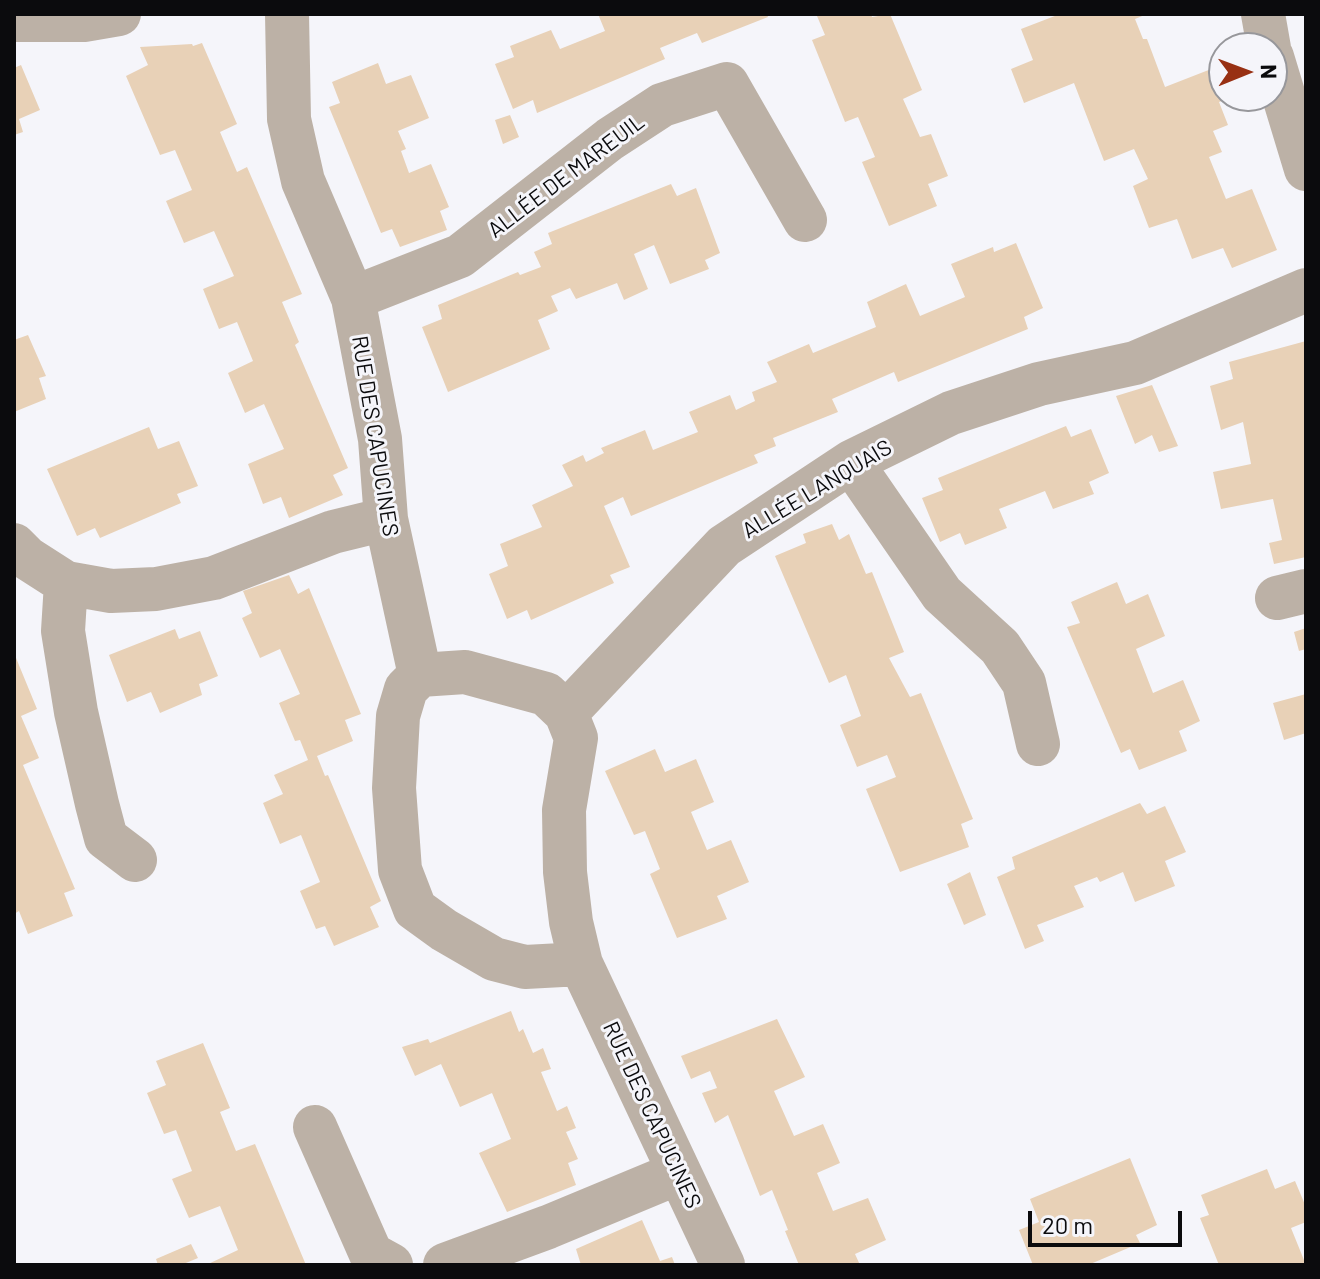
<!DOCTYPE html>
<meta charset="utf-8">
<style>
body{margin:0}
#map{position:relative;width:1320px;height:1279px;overflow:hidden;background:#f5f5fa;font-family:Barlow,sans-serif}
canvas{display:block}
.frame{position:absolute;inset:0;border:16px solid #0b0b0d;pointer-events:none}
.north{position:absolute;left:1208px;top:32px;width:80px;height:80px;box-sizing:border-box;background:#f5f5fa;border:2px solid #97979b;border-radius:50%;rotate:89deg;font-size:22px;font-weight:700;line-height:32px;text-align:center;color:#0b0b0d}
.north::after{content:'';display:block;margin:auto;width:28px;height:36px;background:#983013;clip-path:polygon(50% 0,100% 100%,50% 72%,0 100%)}
.scale{position:absolute;left:1028px;top:1211px;width:154px;height:36px;box-sizing:border-box;border:4px solid #0b0b0d;border-top:0;padding-left:10px;font-size:24px;line-height:28px;white-space:nowrap;color:#0b0b0d;-webkit-text-stroke:6px #f5f5fa;paint-order:stroke}
</style>
<div id="map">
<canvas width="1320" height="1279"></canvas>
<div class="frame"></div>
<div class="north">N</div>
<div class="scale">20 m</div>
</div>
<script>
const context = document.querySelector('canvas').getContext('2d');
context.lineJoin = 'round';
function paint(path, color) { context.fillStyle = color; context.fill(path, 'evenodd'); }
const poly = rows => new Path2D(rows.map(r => 'M' + r).join(''));
function stroke(path, color, width, dash) { context.strokeStyle = color; context.lineWidth = width; context.lineCap = dash ? 'butt' : 'round'; context.setLineDash(dash || []); context.stroke(path); }
function label(font, color, halo, rows, align = 'center') {
  context.font = font + ' Barlow,sans-serif'; context.lineWidth = 6; context.setLineDash([]); context.textBaseline = 'middle'; context.strokeStyle = halo; context.fillStyle = color; for (const [text, x, y, turn = 0] of rows) {
    context.save(); context.translate(x, y); context.rotate((+turn || 0) * Math.PI / 180); context.textAlign = isNaN(turn) ? turn : align; if (halo) context.strokeText(text, 0, 0); context.fillText(text, 0, 0); context.restore();
  }
}
paint(poly([
 [598,14,767,14,768,17,702,43,697,33,660,48,665,59,537,113,533,100,513,109,495,64,514,57,510,46,551,30,560,49,605,31],
 [823,14,871,14,872,17,890,14,922,90,903,99,920,137,931,134,948,176,928,184,937,206,889,226,862,162,875,157,858,117,845,122,812,40,825,35,817,16],
 [1060,14,1147,14,1135,19,1143,39,1147,39,1165,87,1224,64,1224,96,1234,96,1219,102,1228,125,1213,131,1222,152,1209,157,1226,199,1252,189,1277,250,1232,268,1223,248,1192,259,1177,219,1149,228,1133,186,1148,179,1134,149,1104,161,1074,83,1024,103,1011,69,1033,60,1021,29],
 [202,43,237,124,220,132,237,172,247,167,302,294,282,302,299,342,295,345,348,468,333,475,343,495,289,518,281,497,263,504,248,464,284,449,264,404,245,413,228,373,253,361,237,322,219,329,203,289,234,276,214,231,184,243,166,201,192,190,175,150,160,155,126,76,148,65,140,47,192,44,193,46],
 [378,63,386,84,411,75,429,118,398,131,406,149,401,151,409,173,431,164,449,207,440,211,447,230,400,247,392,229,381,233,329,107,340,103,332,82],
 [21,65,40,110,19,119,23,132,14,135,14,68],
 [510,115,519,137,503,144,495,120],
 [671,184,677,196,696,188,720,253,705,260,709,269,670,284,654,245,634,254,648,289,624,300,617,283,576,299,570,288,551,296,558,311,538,320,550,349,448,392,422,327,442,319,438,305,518,272,520,275,541,267,534,252,552,244,548,233],
 [1016,243,1043,308,1024,317,1028,329,898,382,894,372,832,399,838,412,773,438,776,446,754,455,758,463,631,516,623,497,604,506,630,567,610,575,614,583,531,620,527,610,507,619,489,574,508,566,500,544,542,527,532,505,573,486,562,465,583,455,586,462,604,453,601,448,645,430,653,450,698,432,689,412,730,395,736,410,755,401,752,392,777,382,767,362,809,344,813,353,876,327,867,302,906,284,920,316,965,297,951,264,993,247,994,252],
 [28,335,46,376,39,378,46,399,14,412,14,340],
 [1306,341,1306,557,1274,564,1269,543,1282,540,1273,499,1221,509,1213,472,1251,464,1243,422,1221,430,1210,386,1233,379,1229,362],
 [1152,385,1178,446,1159,452,1152,435,1135,444,1116,396],
 [1066,426,1071,437,1091,429,1109,473,1089,482,1094,494,1053,509,1045,491,999,509,1007,528,965,545,960,533,940,542,922,498,943,490,938,478],
 [149,427,158,449,179,441,198,486,177,494,181,503,100,538,95,528,77,536,47,469],
 [832,524,839,540,849,534,866,574,872,572,904,652,889,658,910,697,921,693,973,819,961,824,969,847,900,872,866,789,896,777,887,755,857,767,840,725,861,716,846,675,829,683,775,556,806,543,803,534],
 [289,575,298,594,309,588,361,714,345,720,353,741,317,756,325,776,328,775,381,901,370,907,379,927,334,946,325,926,316,929,300,891,320,882,301,835,280,844,263,803,283,794,274,775,308,760,300,740,295,741,279,703,300,694,280,649,260,658,242,618,252,613,243,591],
 [1117,582,1126,604,1148,594,1165,636,1136,649,1153,693,1183,680,1200,721,1179,731,1187,751,1139,770,1130,749,1121,753,1067,627,1080,623,1071,602],
 [1306,628,1306,649,1299,651,1294,632],
 [175,629,179,639,200,631,218,676,199,684,202,695,160,713,151,692,127,702,109,655],
 [14,653,37,709,21,716,39,758,23,765,75,889,64,893,73,916,28,934,19,911,14,914],
 [1306,694,1306,733,1284,740,1273,703],
 [655,749,665,772,696,759,714,802,691,812,707,850,731,840,749,882,717,896,727,919,677,938,650,874,660,869,645,831,634,835,605,771],
 [1140,803,1147,814,1165,806,1186,852,1165,861,1175,886,1135,902,1123,872,1100,882,1097,877,1074,886,1084,907,1037,925,1044,941,1025,949,997,877,1015,869,1012,857],
 [970,872,986,915,964,925,947,884],
 [511,1011,519,1032,523,1029,533,1053,543,1048,551,1069,541,1072,557,1111,567,1106,576,1128,566,1132,578,1159,568,1163,576,1185,507,1212,479,1153,511,1139,492,1093,460,1107,441,1064,415,1076,402,1047,428,1039,430,1043],
 [777,1019,805,1077,774,1091,794,1136,823,1124,840,1163,817,1173,833,1211,868,1198,886,1240,855,1254,860,1265,799,1265,785,1231,788,1230,772,1190,760,1196,728,1115,715,1123,702,1093,717,1088,710,1071,691,1079,681,1056],
 [203,1043,230,1108,220,1112,236,1151,255,1144,306,1265,206,1265,238,1250,220,1206,189,1218,172,1179,192,1171,176,1130,164,1134,147,1093,166,1085,156,1061],
 [1130,1158,1157,1225,1136,1235,1140,1243,1088,1265,1033,1265,1019,1230,1039,1222,1030,1199],
 [1267,1169,1275,1189,1295,1181,1306,1207,1306,1222,1291,1228,1306,1265,1219,1265,1200,1218,1209,1215,1201,1195],
 [642,1220,660,1261,672,1257,675,1265,581,1265,576,1249],
 [191,1244,198,1258,181,1265,158,1265,156,1259]
]), '#e8d1b7');
stroke(poly([
 [287,14,289,119,303,181,353,298,380,439,386,519,420,675],
 [1263,14,1269,48],
 [14,20,84,20,119,14],
 [1272,57,1306,169],
 [353,298,460,256,610,139,662,105,727,84,805,220],
 [851,462,942,594,1000,647,1024,683,1038,744],
 [14,545,27,558,66,583,111,591,156,589,214,578,333,532,386,519],
 [66,583,63,631,76,712,97,804,106,838,135,860],
 [1277,598,1306,591],
 [465,672,546,694,566,713,576,738,564,810,565,872,571,922,581,964,525,967,494,959,444,930,415,909,400,870,394,788,398,716,406,689,420,675,465,672],
 [566,713,724,546,851,462,951,413,1039,384,1135,363,1306,290],
 [581,964,723,1265],
 [315,1127,371,1254,391,1265],
 [445,1265,548,1227,678,1173]
]), '#bcb1a6', 44);
label('22px', '#0b0b0d', '#f5f5fa', [
 ["ALLÉE DE MAREUIL",566,176,-37],
 ["RUE DES CAPUCINES",375,436,81],
 ["ALLÉE LANQUAIS",817,489,-31],
 ["RUE DES CAPUCINES",652,1115,65]
]);
</script>
